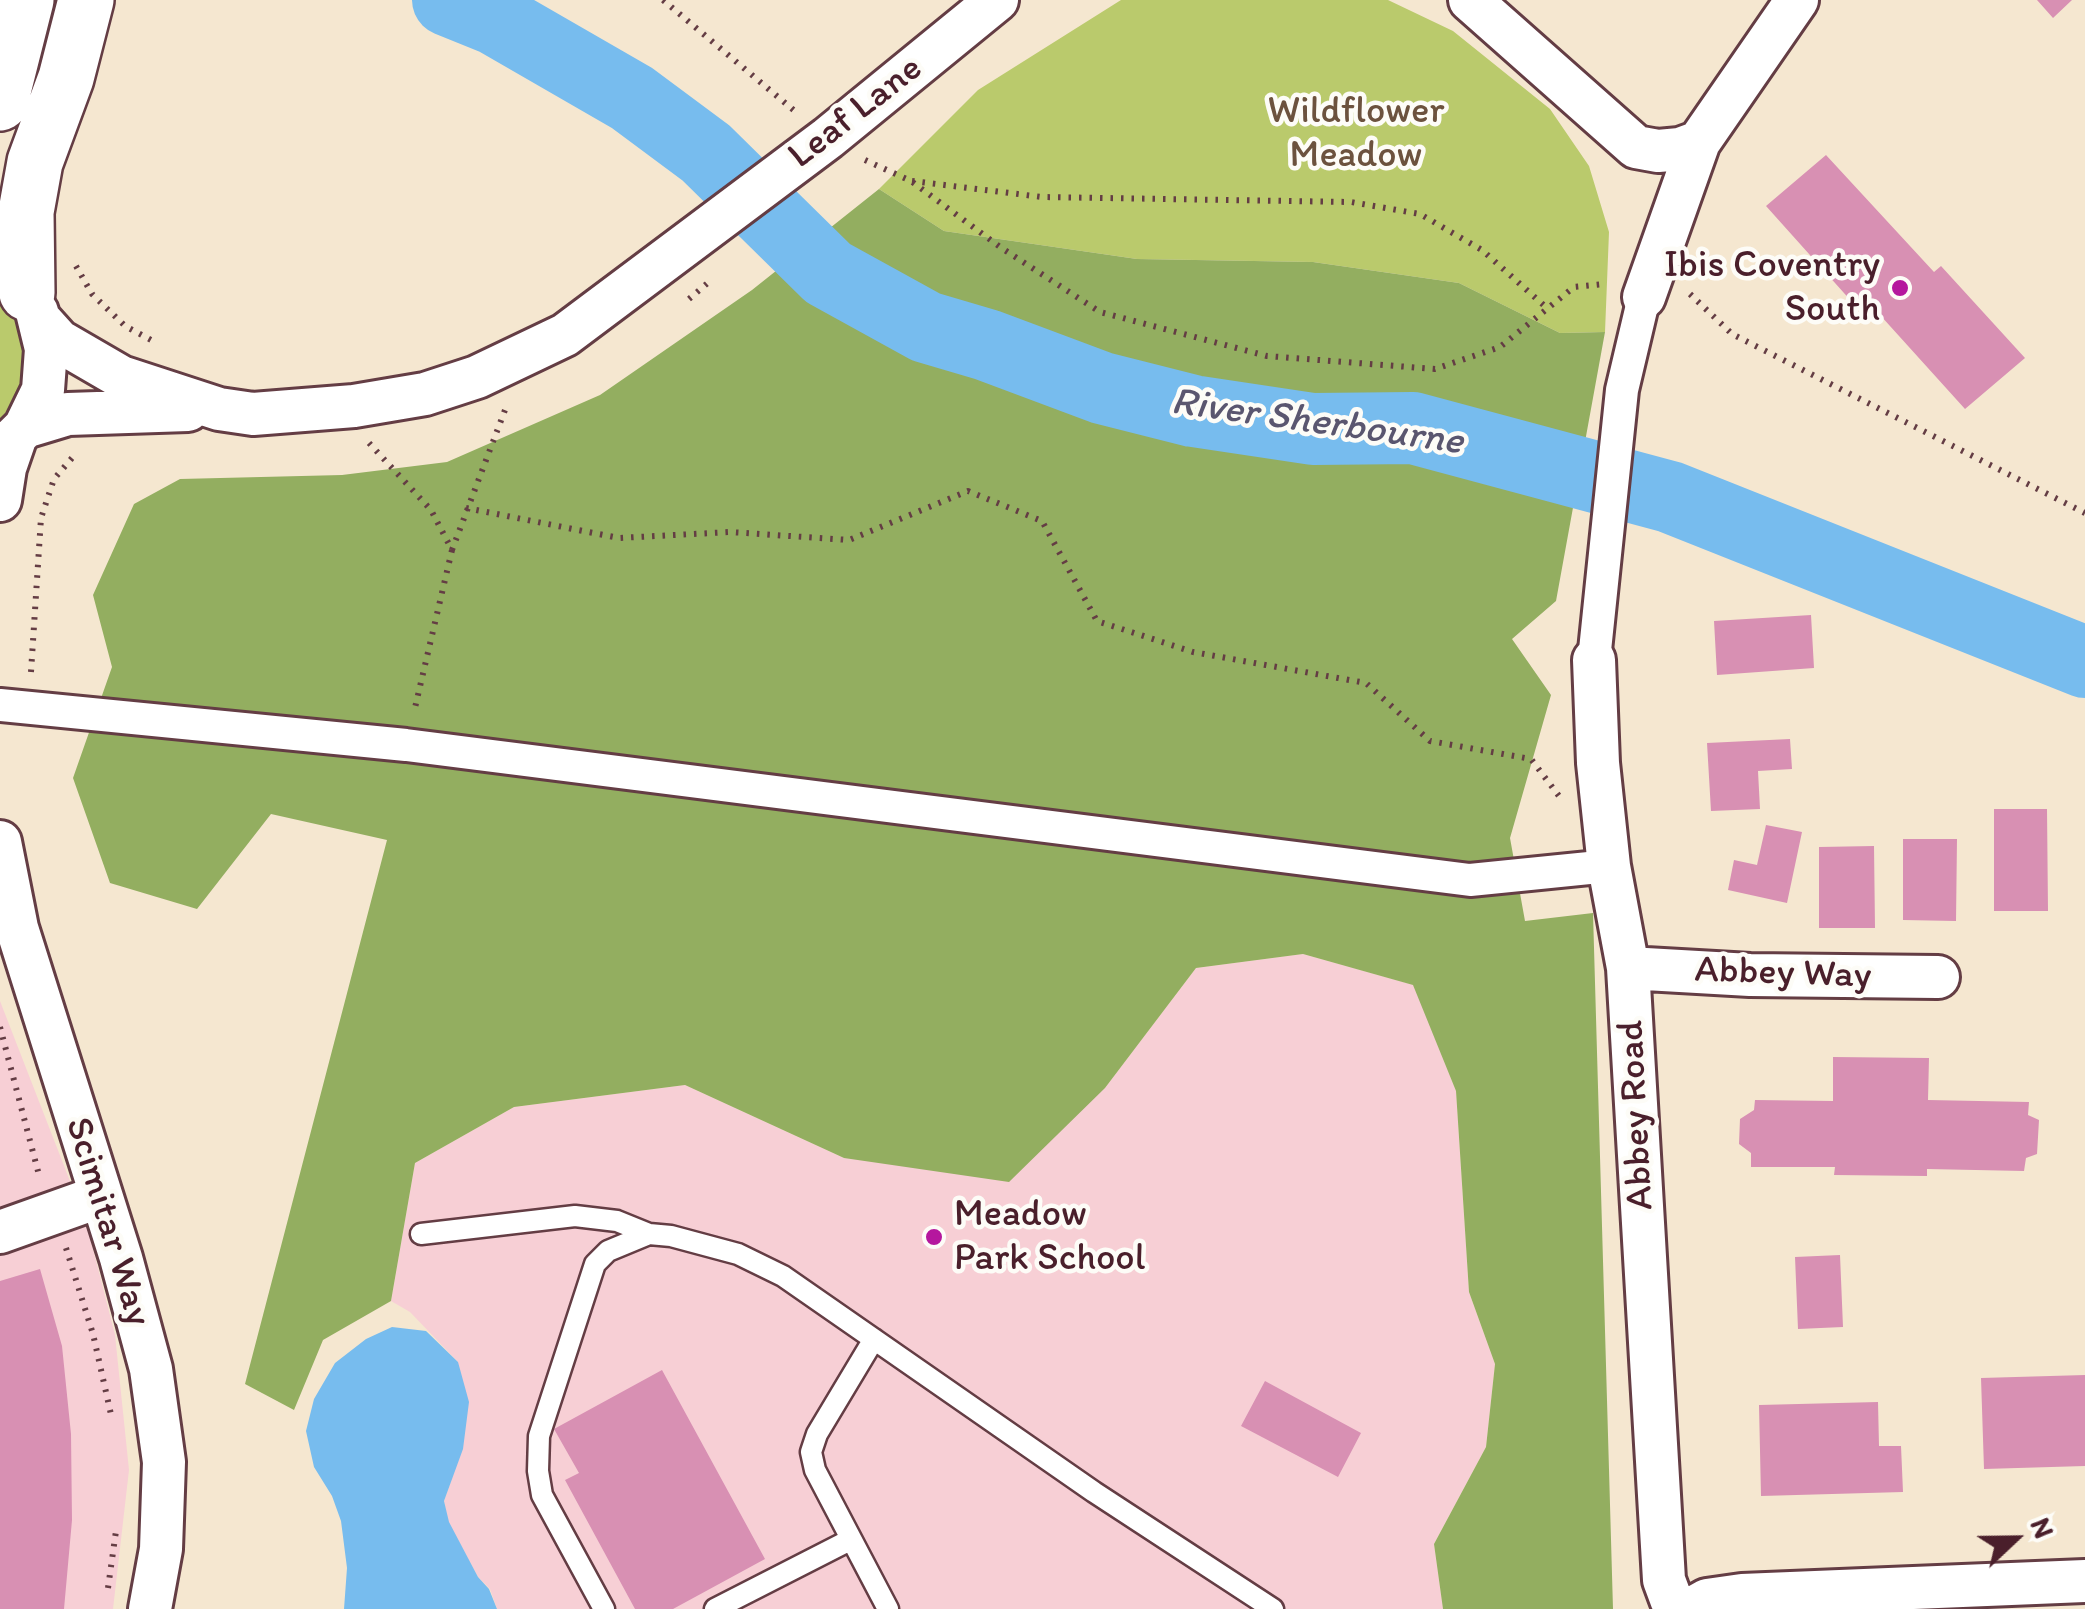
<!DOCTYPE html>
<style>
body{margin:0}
#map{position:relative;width:2085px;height:1609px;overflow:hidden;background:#f5e7d0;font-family:Itim,sans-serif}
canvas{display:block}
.north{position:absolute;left:1965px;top:1489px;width:100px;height:100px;-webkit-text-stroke:8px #fdfcf7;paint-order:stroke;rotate:68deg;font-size:28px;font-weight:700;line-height:40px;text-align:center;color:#4a1f2b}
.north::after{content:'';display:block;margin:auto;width:35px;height:45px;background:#4a1f2b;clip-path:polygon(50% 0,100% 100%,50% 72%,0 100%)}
</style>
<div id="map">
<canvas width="2085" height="1609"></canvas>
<div class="north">N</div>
</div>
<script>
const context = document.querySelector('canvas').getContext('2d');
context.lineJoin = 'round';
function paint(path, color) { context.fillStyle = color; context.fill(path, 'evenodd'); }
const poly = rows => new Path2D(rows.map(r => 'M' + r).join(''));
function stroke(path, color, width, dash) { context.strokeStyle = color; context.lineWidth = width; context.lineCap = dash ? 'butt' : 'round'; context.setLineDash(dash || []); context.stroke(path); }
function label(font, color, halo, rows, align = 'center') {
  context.font = font + ' Itim,sans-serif'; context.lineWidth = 9; context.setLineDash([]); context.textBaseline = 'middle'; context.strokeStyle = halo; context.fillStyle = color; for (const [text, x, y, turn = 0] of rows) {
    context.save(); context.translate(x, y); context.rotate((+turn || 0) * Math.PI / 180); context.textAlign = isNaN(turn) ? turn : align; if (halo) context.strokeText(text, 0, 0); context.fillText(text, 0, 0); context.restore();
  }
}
paint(poly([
 [1303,954,1414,985,1456,1091,1469,1292,1495,1364,1486,1447,1434,1544,1443,1609,497,1609,490,1589,478,1577,448,1522,444,1501,451,1481,458,1362,410,1312,391,1301,415,1163,514,1107,685,1085,844,1158,1105,1088,1196,968],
 [0,1001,87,1225,115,1335,129,1470,113,1609,0,1609]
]), '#f7cfd5');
paint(poly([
 [1121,0,1388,0,1453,31,1550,109,1589,166,1609,232,1605,332,1560,333,1459,283,1313,262,1137,259,944,231,879,189,978,90],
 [0,295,9,303,27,339,22,382,5,417,0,421]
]), '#baca6c');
paint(poly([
 [879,189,944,231,1137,259,1313,262,1459,283,1560,333,1605,332,1556,601,1512,639,1551,695,1510,838,1525,921,1593,913,1613,1609,1443,1609,1434,1544,1486,1447,1495,1364,1469,1292,1456,1091,1413,985,1303,954,1196,968,1105,1088,1009,1182,844,1158,685,1085,514,1107,415,1163,391,1301,323,1340,294,1410,245,1384,387,840,271,814,197,909,110,883,73,778,112,667,93,595,134,504,180,479,342,475,447,462,600,395,752,290]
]), '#93ae60');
paint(poly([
 [392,1327,426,1331,458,1362,469,1402,463,1449,444,1501,449,1522,478,1577,489,1589,497,1609,344,1609,347,1568,341,1521,332,1496,314,1467,306,1431,314,1399,335,1363,366,1339]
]), '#77bcee');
stroke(poly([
 [448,0,495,19,632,98,706,153,828,273,926,327,987,345,1102,388,1193,411,1313,429,1413,428,1670,497,2085,662]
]), '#77bcee', 72);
paint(poly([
 [2037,0,2072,0,2053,18],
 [1826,155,1934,272,1941,266,2025,358,1965,409,1871,305,1861,312,1766,206],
 [1811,615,1814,668,1717,675,1714,621],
 [1790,739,1792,769,1758,771,1760,809,1711,811,1707,743],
 [1994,809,2047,809,2048,911,1994,911],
 [1766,825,1802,832,1787,903,1728,890,1734,860,1757,865],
 [1903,839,1957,839,1956,921,1903,920],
 [1874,846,1875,928,1819,928,1819,847],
 [1833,1057,1929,1058,1928,1100,2029,1102,2028,1115,2039,1120,2037,1154,2026,1158,2024,1171,1927,1169,1927,1176,1834,1175,1835,1167,1751,1167,1751,1153,1739,1144,1740,1119,1754,1110,1755,1100,1833,1101],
 [1840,1255,1843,1327,1798,1329,1795,1257],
 [40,1269,62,1346,71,1434,72,1520,64,1609,0,1609,0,1281],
 [662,1370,765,1559,673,1609,635,1609,565,1480,579,1473,554,1429],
 [2085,1375,2085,1466,1984,1469,1981,1378],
 [1265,1381,1361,1433,1338,1477,1241,1426],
 [1878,1402,1879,1446,1901,1446,1903,1492,1761,1496,1759,1405]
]), '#d890b3');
const service = poly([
 [421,1234,575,1216,617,1221,649,1234],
 [874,1339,817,1434,811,1452,815,1470,888,1609],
 [604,1609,542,1495,538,1471,539,1436,595,1264,608,1251,649,1234,671,1236,738,1254,783,1276,1094,1492,1273,1609],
 [715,1609,850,1540]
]);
const pedestrian = poly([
 [1594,660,1622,390,1644,297],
 [0,705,406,745,1470,880,1609,866]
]);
const minor = poly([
 [1470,0,1636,147,1658,151,1680,149,1699,142],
 [1644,297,1699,142,1797,0],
 [41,321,59,341,121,377,219,409,253,414,354,406,425,394,477,377,565,335,828,138,997,0],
 [25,427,68,414,188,410],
 [0,452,25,427,43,390,46,349,37,312],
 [0,500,5,468,15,439],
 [1594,660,1598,763,1609,866,1628,968,1664,1580,1671,1599,1683,1609],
 [0,842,17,928,121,1258,151,1369,164,1462,161,1549,150,1609],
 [1628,968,1750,975,1938,977],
 [0,1232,101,1196],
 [1691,1609,1707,1600,1742,1595,2085,1581]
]);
const trunk = poly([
 [0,103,26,0],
 [27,293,26,212,35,162,66,78,86,0]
]);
stroke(service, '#643d44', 25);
stroke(pedestrian, '#643d44', 38);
stroke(minor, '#643d44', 48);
stroke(trunk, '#643d44', 60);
stroke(poly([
 [663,0,797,113],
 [865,160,911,181,1000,247,1100,312,1267,356,1435,369,1500,347,1574,287,1605,284],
 [912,181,1042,197,1351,202,1420,214,1482,250,1548,309],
 [76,266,92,294,125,326,151,340],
 [1690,294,1732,334,2085,513],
 [689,299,710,281],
 [369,443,431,510,452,550,414,712],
 [466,508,619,538,730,532,849,540,968,491,1042,521,1097,621,1193,652,1366,683,1430,741,1531,759,1559,796],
 [452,550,505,410],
 [31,672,41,518,54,479,72,458],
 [0,1027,39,1175],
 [66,1248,93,1334,112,1419],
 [108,1588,116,1531]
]), '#643d44', 6, [2.5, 8]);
stroke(service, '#fff', 20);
stroke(pedestrian, '#fff', 32);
stroke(minor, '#fff', 42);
stroke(trunk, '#fff', 55);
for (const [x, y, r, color] of [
 [1900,288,10,"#b5179e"],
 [934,1237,10,"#b5179e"]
]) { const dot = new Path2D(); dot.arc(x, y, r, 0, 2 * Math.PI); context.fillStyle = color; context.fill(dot); stroke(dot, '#fdfcf7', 4); }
label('38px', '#6c523e', '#fdfcf7', [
 ["Wildflower",1356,112],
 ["Meadow",1356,156]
]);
label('38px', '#4a1f2b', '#fdfcf7', [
 ["Leaf Lane",856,113,-38],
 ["Abbey Way",1783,974,2],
 ["Abbey Road",1637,1115,-93],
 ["Scimitar Way",107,1222,73]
]);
label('38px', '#4a1f2b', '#fdfcf7', [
 ["Ibis Coventry",1880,266],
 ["South",1880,310],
 ["Meadow",954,1215,"left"],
 ["Park School",954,1259,"left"]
], 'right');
label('italic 40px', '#5a566f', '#fdfcf7', [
 ["River Sherbourne",1317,423,8]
]);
</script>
